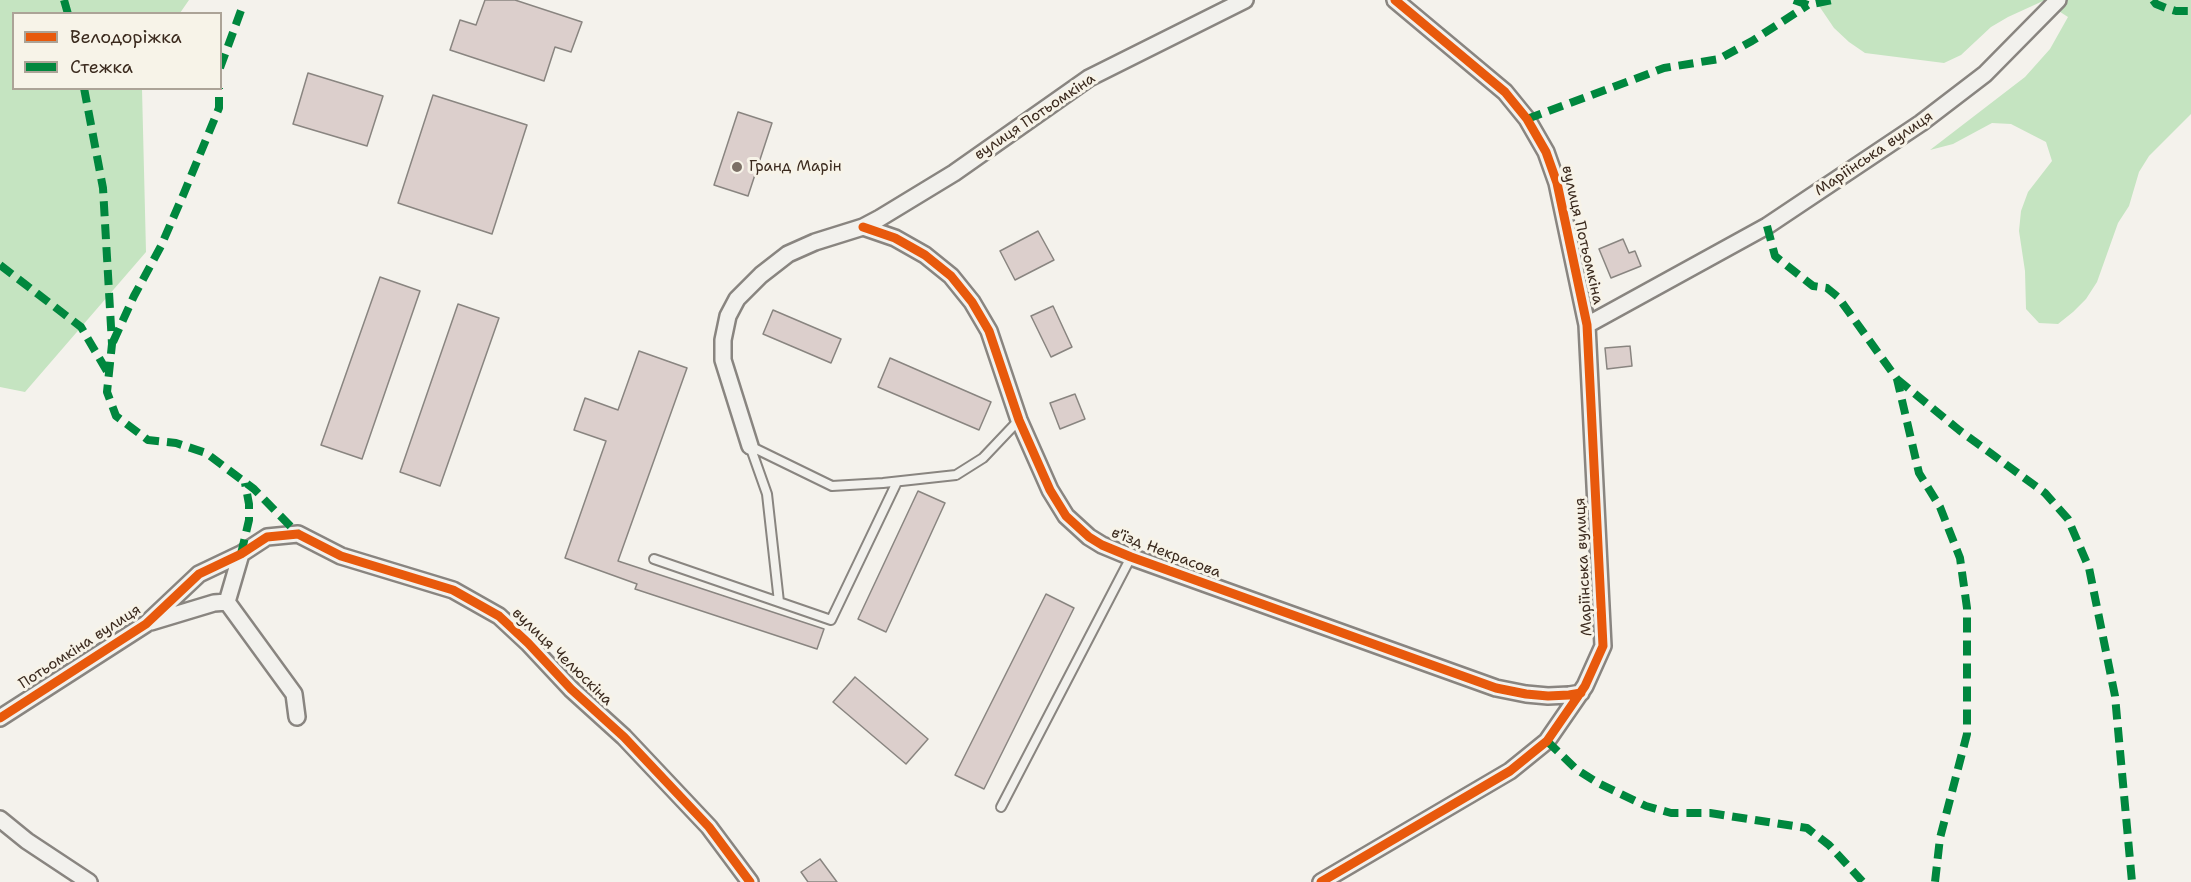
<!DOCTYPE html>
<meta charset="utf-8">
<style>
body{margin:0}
#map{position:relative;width:2191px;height:882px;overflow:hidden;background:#f4f2ec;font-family:"Shantell Sans",sans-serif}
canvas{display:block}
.legend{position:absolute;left:12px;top:12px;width:210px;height:78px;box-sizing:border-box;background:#f7f3e8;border:2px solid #aca397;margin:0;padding:8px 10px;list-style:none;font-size:18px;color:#3b2a1e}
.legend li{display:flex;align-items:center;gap:12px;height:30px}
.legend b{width:30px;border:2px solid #aca397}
</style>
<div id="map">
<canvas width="2191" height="882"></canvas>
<ul class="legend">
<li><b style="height:8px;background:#e8590c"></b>Велодоріжка</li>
<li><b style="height:8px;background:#00873e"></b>Стежка</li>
</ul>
</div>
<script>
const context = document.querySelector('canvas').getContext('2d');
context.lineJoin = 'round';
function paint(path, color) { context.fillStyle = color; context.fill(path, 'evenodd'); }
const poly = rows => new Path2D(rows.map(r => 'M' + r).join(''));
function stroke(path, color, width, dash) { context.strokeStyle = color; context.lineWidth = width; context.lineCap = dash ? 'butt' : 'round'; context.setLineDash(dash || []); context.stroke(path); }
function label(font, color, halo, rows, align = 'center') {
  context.font = font + ' "Shantell Sans",sans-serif'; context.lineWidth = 6; context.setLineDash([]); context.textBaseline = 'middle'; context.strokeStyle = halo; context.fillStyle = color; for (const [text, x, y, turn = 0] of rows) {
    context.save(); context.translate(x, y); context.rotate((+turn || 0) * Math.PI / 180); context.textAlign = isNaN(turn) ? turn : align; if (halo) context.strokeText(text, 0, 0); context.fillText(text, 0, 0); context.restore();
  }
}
paint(poly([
 [0,0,189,0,180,13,14,14,14,88,142,89,146,252,25,392,0,387],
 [1815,0,2191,0,2191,114,2149,156,2139,172,2129,206,2118,223,2097,282,2086,299,2073,312,2058,324,2039,323,2026,309,2025,271,2019,231,2021,211,2028,192,2052,161,2046,142,2011,124,1992,123,1953,144,1930,150,2025,77,2050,49,2068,17,2043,1,2008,17,1991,27,1961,55,1944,63,1865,53,1849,42,1834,28]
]), '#c5e4c1');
const building = poly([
 [485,0,515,0,582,22,571,52,555,47,544,81,450,50,460,20,476,25,485,0],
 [308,73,383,96,367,146,293,124,308,73],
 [433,95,527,125,492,234,398,203,433,95],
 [738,112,772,123,748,196,714,185,738,112],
 [1038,231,1054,260,1015,280,1000,251,1038,231],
 [1623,239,1629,253,1635,251,1641,266,1611,278,1599,249,1623,239],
 [380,277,420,291,362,459,321,445,380,277],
 [458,304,499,318,440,486,400,472,458,304],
 [1053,306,1072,347,1051,357,1031,316,1053,306],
 [773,310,841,339,831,363,763,334,773,310],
 [1630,346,1632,366,1607,369,1605,348,1630,346],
 [639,351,687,368,618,561,824,629,817,649,635,589,637,584,565,558,606,441,574,430,585,398,618,410,639,351],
 [890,358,991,402,979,430,878,387,890,358],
 [1075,394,1085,419,1060,429,1050,403,1075,394],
 [918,491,945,503,886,632,858,619,918,491],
 [1046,594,1074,608,984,789,955,775,1046,594],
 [855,677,928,739,906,764,833,702,855,677],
 [820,859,837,882,808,882,801,872,820,859]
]);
paint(building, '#dccfcc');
stroke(building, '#898580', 1.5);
const service = poly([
 [750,446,832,486,883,483,956,475,983,458,1019,420],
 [750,446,767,494,779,602],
 [654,559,831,620,897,482],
 [1001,807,1131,557]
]);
const minor = poly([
 [863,227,895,238,925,255,951,276,972,302,989,331,1019,420,1050,490,1066,516,1089,537,1102,545,1131,557,1496,688,1526,694,1548,696,1569,695,1581,693],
 [1587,325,1767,226,1921,123,1985,74,2058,0],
 [750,446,723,360,723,340,728,316,737,299,761,275,788,254,815,242,863,227,880,218,954,173,1089,78,1245,0],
 [227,602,241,554],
 [151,622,214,603,227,602,294,694,297,717],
 [0,718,146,624,199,574,241,554,267,537,298,534,341,556,453,590,499,616,528,643,571,689,624,737,709,827,750,882],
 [0,819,27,841,89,882],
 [1321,882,1510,771,1547,741,1585,686,1603,646,1587,325,1557,183,1546,152,1527,119,1505,92,1395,0]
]);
stroke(service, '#898580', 12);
stroke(minor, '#898580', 20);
stroke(service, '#f2f1ed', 8);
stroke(minor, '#f2f1ed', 15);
stroke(poly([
 [64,0,68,14],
 [1794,0,1808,5,1832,0],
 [2153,0,2156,4,2166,8,2176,11,2191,11],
 [220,68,243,5],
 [84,88,103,188,112,344,107,392,116,416,148,440,176,443,206,453,254,489,298,534],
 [1527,119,1664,68,1719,59,1752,41,1808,5],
 [1767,226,1775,256,1813,286,1827,288,1838,297,1897,379,1919,473,1940,507,1960,558,1967,608,1967,734,1940,838,1935,882],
 [0,265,81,327,108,373],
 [113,342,134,296,161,246,184,193,219,108,219,88],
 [1897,379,1959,430,2045,493,2068,519,2089,568,2115,696,2132,882],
 [241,554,249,520,249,504,245,483],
 [1547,741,1576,769,1598,783,1646,806,1671,813,1710,813,1807,828,1829,845,1863,882]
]), '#00873e', 8, [15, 8]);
stroke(poly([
 [863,227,895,238,925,255,951,276,972,302,989,331,1019,420,1050,490,1066,516,1089,537,1102,545,1131,557,1496,688,1526,694,1548,696,1569,695,1581,693],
 [0,718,146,624,199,574,241,554,267,537,298,534,341,556,453,590,499,616,528,643,571,689,624,737,709,827,750,882],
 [1321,882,1510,771,1547,741,1585,686,1603,646,1587,325,1557,183,1546,152,1527,119,1505,92,1395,0]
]), '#e8590c', 9);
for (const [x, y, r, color] of [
 [737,167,6,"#7c7066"]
]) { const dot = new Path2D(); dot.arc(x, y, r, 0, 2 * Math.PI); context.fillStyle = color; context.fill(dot); stroke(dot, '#f7f3e8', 2); }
label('15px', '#3b2a1e', '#f7f3e8', [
 ["вулиця Потьомкіна",1035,117,-34],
 ["Маріїнська вулиця",1874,154,-34],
 ["вулиця Потьомкіна",1582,235,77],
 ["в'їзд Некрасова",1166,553,21],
 ["Маріїнська вулиця",1584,567,-93],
 ["Потьомкіна вулиця",80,647,-33],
 ["вулиця Челюскіна",562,657,44]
]);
label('15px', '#3b2a1e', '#f7f3e8', [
 ["Гранд Марін",749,167]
], 'left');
</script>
